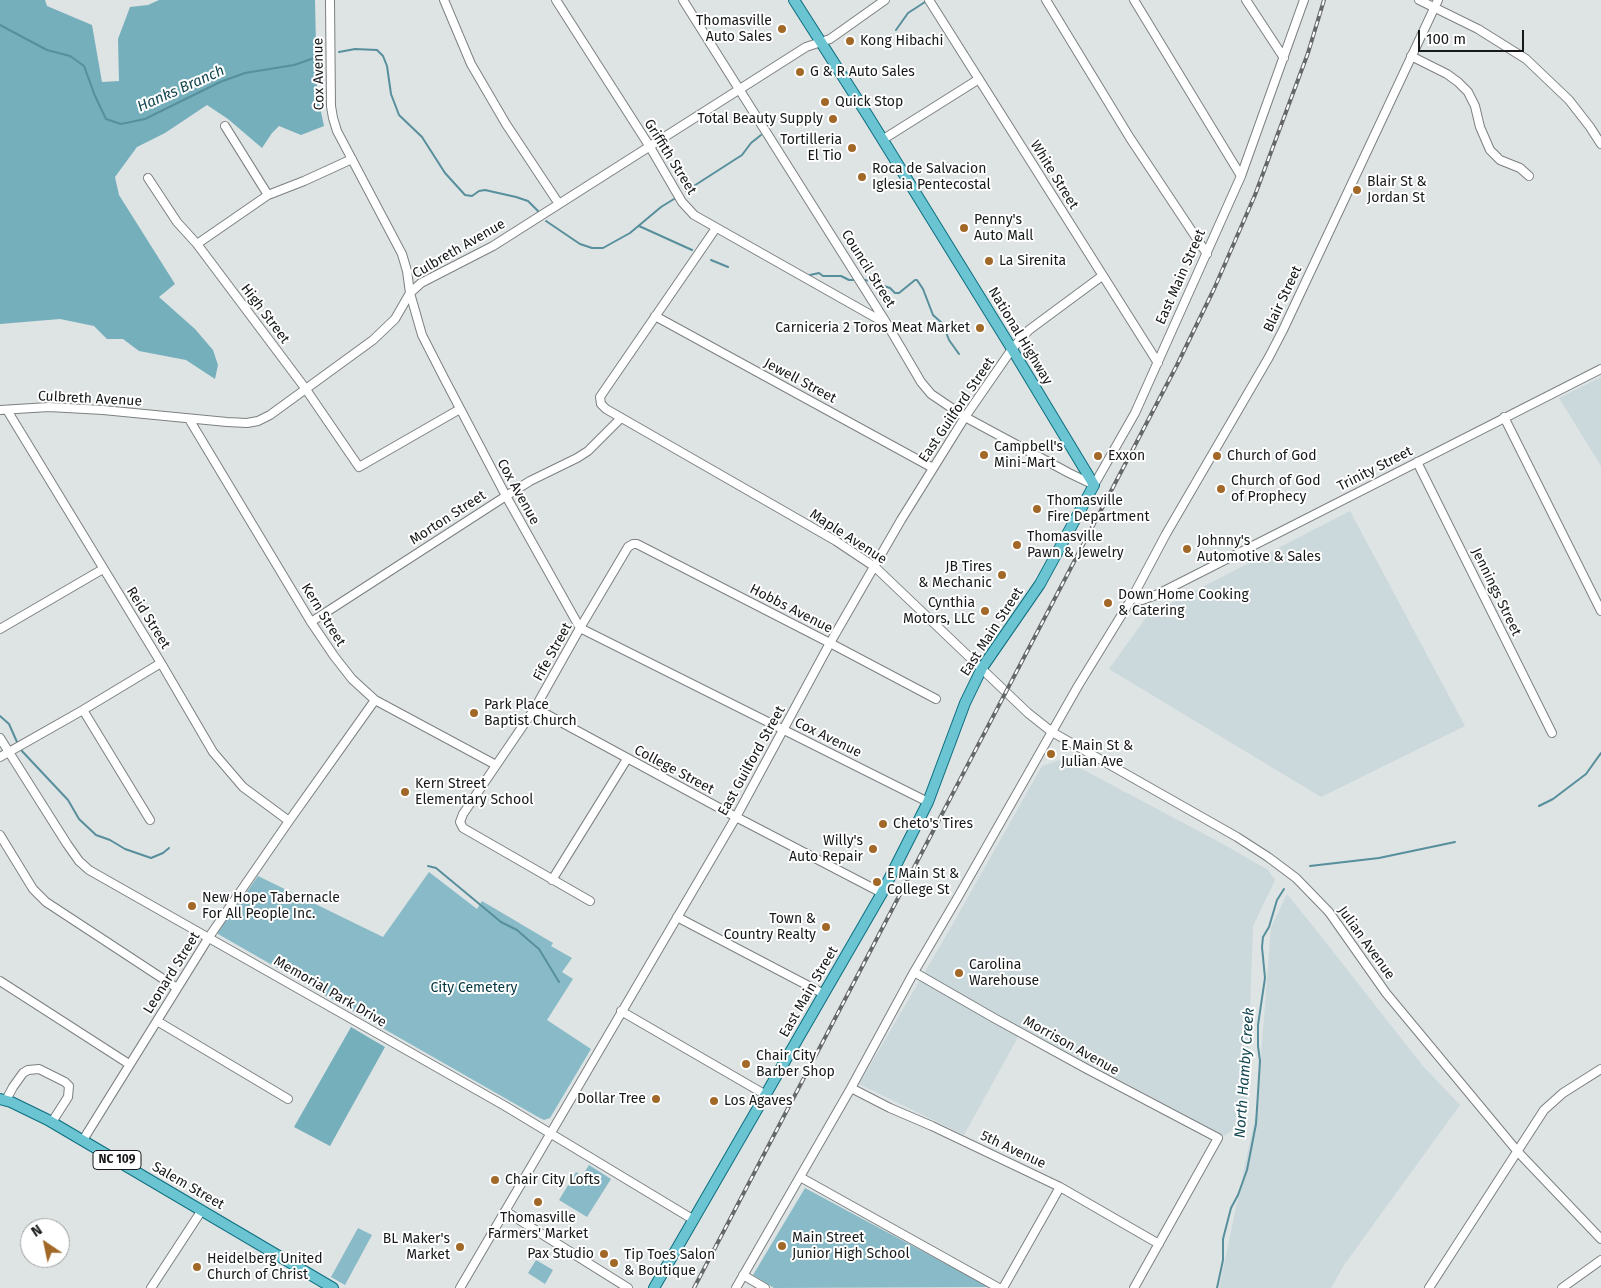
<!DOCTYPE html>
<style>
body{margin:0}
#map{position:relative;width:1601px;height:1288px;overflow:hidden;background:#dee3e4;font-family:"Fira Sans",sans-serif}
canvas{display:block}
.north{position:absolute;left:20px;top:1218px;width:50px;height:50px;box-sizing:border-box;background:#fff;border:1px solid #a2a3a3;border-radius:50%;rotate:326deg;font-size:14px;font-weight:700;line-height:20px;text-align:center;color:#161819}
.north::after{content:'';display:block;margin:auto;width:18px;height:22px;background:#a26828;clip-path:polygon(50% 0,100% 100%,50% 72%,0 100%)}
.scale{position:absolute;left:1418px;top:30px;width:106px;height:22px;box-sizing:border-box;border:2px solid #161819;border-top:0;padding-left:6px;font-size:15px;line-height:18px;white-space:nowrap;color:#161819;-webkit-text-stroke:4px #fff;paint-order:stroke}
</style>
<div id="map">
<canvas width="1601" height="1288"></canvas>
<div class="north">N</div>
<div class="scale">100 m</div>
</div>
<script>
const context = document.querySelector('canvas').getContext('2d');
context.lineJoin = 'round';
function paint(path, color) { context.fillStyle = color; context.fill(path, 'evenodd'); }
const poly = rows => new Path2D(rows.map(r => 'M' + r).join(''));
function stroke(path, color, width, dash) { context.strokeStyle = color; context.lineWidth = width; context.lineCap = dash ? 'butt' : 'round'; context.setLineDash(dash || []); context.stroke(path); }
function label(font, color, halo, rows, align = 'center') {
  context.font = font + ' "Fira Sans",sans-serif'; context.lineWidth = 4; context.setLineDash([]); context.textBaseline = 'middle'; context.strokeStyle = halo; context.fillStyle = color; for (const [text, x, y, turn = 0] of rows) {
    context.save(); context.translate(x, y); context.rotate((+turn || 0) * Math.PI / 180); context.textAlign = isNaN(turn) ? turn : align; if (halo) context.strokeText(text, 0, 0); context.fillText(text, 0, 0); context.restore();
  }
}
paint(poly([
 [1601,377,1601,466,1559,398],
 [1350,511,1465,726,1321,797,1109,669,1148,615],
 [1063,759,1223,844,1268,870,1275,880,1253,926,1246,1121,1224,1136,1023,1028,964,1135,859,1084,950,929,1042,766],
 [1287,894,1316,930,1422,1065,1460,1105,1344,1265,1331,1288,1219,1288,1257,1108,1271,927]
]), '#cbd9dc');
paint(poly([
 [429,872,477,909,482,901,553,943,551,946,572,958,562,972,573,979,547,1020,591,1049,550,1118,544,1120,538,1117,218,934,218,932,258,876,383,937],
 [589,1165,611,1179,587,1217,559,1200,576,1172,582,1176],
 [805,1188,989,1287,774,1288,753,1275],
 [358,1228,372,1235,345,1285,331,1277],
 [536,1260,553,1270,545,1284,528,1273]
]), '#88bbc7');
paint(poly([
 [0,0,45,0,47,6,92,25,102,82,119,81,118,39,130,7,148,5,159,0,315,0,317,93,324,126,301,135,279,126,272,133,262,148,228,119,207,105,165,133,137,147,115,177,119,195,175,284,159,297,195,329,213,350,218,365,215,379,186,360,139,351,123,339,107,339,94,326,60,319,0,324],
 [351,1027,385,1047,330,1146,294,1127]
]), '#76afbc');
stroke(poly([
 [0,25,47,50,70,56,84,66,95,96,106,119,121,124,145,119,220,82,245,73,294,65,323,55],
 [896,30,908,13,925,2],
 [339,52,355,49,377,50,383,56,387,66,391,94,399,115,422,137,445,173,465,195,472,196,479,191,485,190,516,197,528,201,538,211],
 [686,191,742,155,751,143,761,135],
 [546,221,580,244,592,248,603,248,630,233,661,207,674,199],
 [639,226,692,250],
 [711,260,728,267],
 [810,275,819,273,823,276,841,276,849,280,854,280],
 [865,280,870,281,890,288,895,293,899,293,915,280,917,280,923,289,933,315,943,324,949,340,959,354],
 [0,716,9,724,17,742],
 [21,750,68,800,79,819,96,835,110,840,125,849,151,858,163,853,169,848],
 [1539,806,1553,799,1586,774,1601,753],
 [428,866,436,868,501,922,517,930,533,944,539,949,559,982],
 [1310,866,1379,858,1455,842],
 [1217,1288,1223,1260,1223,1239,1231,1208,1238,1195,1247,1170,1256,1124,1260,1061,1258,1046,1258,1025,1265,978,1262,947,1263,937,1269,927,1277,900,1284,889]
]), '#578f9c', 2);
const minor = poly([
 [330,0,331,106,333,118,337,131,402,254,407,271,410,293,422,335,444,378,506,496,580,628,928,802],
 [444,0,471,64,506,124,559,204],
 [556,0,650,147,682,202,694,215,885,323],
 [683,0,887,324,921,382,931,394,965,417,1069,473,1094,485,1135,413,1241,176,1304,0],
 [929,0,1158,363],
 [1046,0,1130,138,1207,254],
 [1134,0,1241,176],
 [1246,0,1284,58],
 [1419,0,1478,29,1526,59,1569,100,1590,127,1601,144],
 [1411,56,1447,74,1458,82,1468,92,1475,106,1480,127,1490,150,1500,160,1520,168,1529,176],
 [225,126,268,195],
 [882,140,979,79],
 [148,178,177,222,197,244,305,388,359,467,460,409],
 [716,228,604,391,600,397,601,404,606,409,836,541,875,567,1028,713,1052,732,1237,837,1268,857,1296,878,1329,912,1386,993,1518,1152,1601,1239],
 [197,244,268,195,304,181,352,159],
 [655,316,933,468],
 [0,410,49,407,103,410,227,422,247,423,258,421,270,415,373,340,395,319,410,293,421,283,493,246,806,47,830,39,885,0],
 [7,410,161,663,213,752,243,787,289,821],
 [1504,417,1601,611],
 [189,419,311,622,334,656,352,679,375,700,496,765],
 [1417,462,1552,733],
 [1132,598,1142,600,1156,595,1601,369],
 [311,622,506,496,530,481,577,458,588,451,621,418],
 [0,629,103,569],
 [535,708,736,817,882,893],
 [83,710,150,820],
 [0,738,67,844,79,861,89,870,505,1106,694,1220],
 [0,757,83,710,161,663],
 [0,835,33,889,46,902,177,988],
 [552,880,627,759],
 [590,901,463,828,460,822,463,814,535,708,580,628,628,547,633,544,637,544,830,643,936,699],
 [677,917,824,994],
 [914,972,994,1018,1087,1069,1218,1138,1134,1288],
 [0,981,129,1064],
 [621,1011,766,1095],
 [157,1021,288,1099],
 [851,1088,890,1108,932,1126,1060,1187,1159,1244],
 [6,1100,13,1087,23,1073,28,1070,39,1069,65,1082,69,1086,68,1097,52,1122],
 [83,1140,209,937,289,821,375,700],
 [800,1177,999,1288],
 [505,1211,628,1288],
 [743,1275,765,1288],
 [151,1288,202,1210],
 [460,1288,736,817,830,643,901,520,965,417,1012,349,1029,330,1102,276],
 [736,1288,851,1088,914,972,958,897,1078,686,1132,598,1166,534,1269,357,1283,330,1438,0],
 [1003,1288,1060,1187],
 [1429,1288,1544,1110,1563,1093,1601,1069],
 [1562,1288,1601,1260]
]);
const major = poly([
 [0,1099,11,1102,48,1120,333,1288],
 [654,1288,882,893,928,802,965,703,982,668,1040,584,1094,485,1012,349,868,116,794,0]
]);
stroke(minor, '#7c8082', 10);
stroke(major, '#0c6e7e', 12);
stroke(minor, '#fff', 8);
stroke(major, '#6ac4d2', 10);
const rail = poly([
 [694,1288,1177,365,1214,289,1255,195,1308,53,1324,0]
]);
stroke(rail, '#656869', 4);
stroke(rail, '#fff', 2, [5.5]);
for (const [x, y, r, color] of [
 [782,29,5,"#a26828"],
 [850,41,5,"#a26828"],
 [800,72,5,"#a26828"],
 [825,102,5,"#a26828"],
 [833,119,5,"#a26828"],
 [852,148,5,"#a26828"],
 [862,177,5,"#a26828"],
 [1357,190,5,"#a26828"],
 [964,228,5,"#a26828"],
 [989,261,5,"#a26828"],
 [980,328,5,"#a26828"],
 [984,455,5,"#a26828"],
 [1098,456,5,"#a26828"],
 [1217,456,5,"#a26828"],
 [1221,489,5,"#a26828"],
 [1037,509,5,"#a26828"],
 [1017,545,5,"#a26828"],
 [1187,549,5,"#a26828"],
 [1002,575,5,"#a26828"],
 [1108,603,5,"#a26828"],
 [985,611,5,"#a26828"],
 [474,713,5,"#a26828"],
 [1051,754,5,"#a26828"],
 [405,792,5,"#a26828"],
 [883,824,5,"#a26828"],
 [873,849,5,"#a26828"],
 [877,882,5,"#a26828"],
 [192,906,5,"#a26828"],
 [826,927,5,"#a26828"],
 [959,973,5,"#a26828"],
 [746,1064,5,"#a26828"],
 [656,1099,5,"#a26828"],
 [714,1101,5,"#a26828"],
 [495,1180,5,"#a26828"],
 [538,1202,5,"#a26828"],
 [782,1246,5,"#a26828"],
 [460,1247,5,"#a26828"],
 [604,1254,5,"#a26828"],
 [614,1263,5,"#a26828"],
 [197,1267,5,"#a26828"]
]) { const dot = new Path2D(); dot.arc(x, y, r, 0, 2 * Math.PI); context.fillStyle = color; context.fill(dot); stroke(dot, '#fff', 2); }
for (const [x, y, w] of [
 [117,1160,48]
]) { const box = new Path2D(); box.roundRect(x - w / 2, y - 9.5, w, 19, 4); context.fillStyle = '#fff'; context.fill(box); stroke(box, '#161819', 1); }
label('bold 12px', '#161819', null, [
 ["NC 109",117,1160]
]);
label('14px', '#161819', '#fff', [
 ["Thomasville",772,21,"right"],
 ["Auto Sales",772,37,"right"],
 ["Kong Hibachi",860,41],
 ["G & R Auto Sales",810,72],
 ["Quick Stop",835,102],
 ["Total Beauty Supply",823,119,"right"],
 ["Tortilleria",842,140,"right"],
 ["El Tio",842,156,"right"],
 ["Roca de Salvacion",872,169],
 ["Iglesia Pentecostal",872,185],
 ["Blair St &",1367,182],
 ["Jordan St",1367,198],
 ["Penny's",974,220],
 ["Auto Mall",974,236],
 ["La Sirenita",999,261],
 ["Carniceria 2 Toros Meat Market",970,328,"right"],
 ["Campbell's",994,447],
 ["Mini-Mart",994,463],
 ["Exxon",1108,456],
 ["Church of God",1227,456],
 ["Church of God",1231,481],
 ["of Prophecy",1231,497],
 ["Thomasville",1047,501],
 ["Fire Department",1047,517],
 ["Thomasville",1027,537],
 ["Pawn & Jewelry",1027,553],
 ["Johnny's",1197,541],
 ["Automotive & Sales",1197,557],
 ["JB Tires",992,567,"right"],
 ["& Mechanic",992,583,"right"],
 ["Down Home Cooking",1118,595],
 ["& Catering",1118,611],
 ["Cynthia",975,603,"right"],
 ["Motors, LLC",975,619,"right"],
 ["Park Place",484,705],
 ["Baptist Church",484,721],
 ["E Main St &",1061,746],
 ["Julian Ave",1061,762],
 ["Kern Street",415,784],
 ["Elementary School",415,800],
 ["Cheto's Tires",893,824],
 ["Willy's",863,841,"right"],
 ["Auto Repair",863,857,"right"],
 ["E Main St &",887,874],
 ["College St",887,890],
 ["New Hope Tabernacle",202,898],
 ["For All People Inc.",202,914],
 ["Town &",816,919,"right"],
 ["Country Realty",816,935,"right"],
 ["Carolina",969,965],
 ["Warehouse",969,981],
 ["Chair City",756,1056],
 ["Barber Shop",756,1072],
 ["Dollar Tree",646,1099,"right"],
 ["Los Agaves",724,1101],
 ["Chair City Lofts",505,1180],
 ["Thomasville",538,1218,"center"],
 ["Farmers' Market",538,1234,"center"],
 ["Main Street",792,1238],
 ["Junior High School",792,1254],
 ["BL Maker's",450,1239,"right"],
 ["Market",450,1255,"right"],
 ["Pax Studio",594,1254,"right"],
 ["Tip Toes Salon",624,1255],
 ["& Boutique",624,1271],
 ["Heidelberg United",207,1259],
 ["Church of Christ",207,1275]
], 'left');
label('14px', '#161819', '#fff', [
 ["Cox Avenue",319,74,-91],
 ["Griffith Street",670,157,58],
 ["White Street",1054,175,58],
 ["Culbreth Avenue",459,249,-30],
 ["Council Street",868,269,58],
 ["East Main Street",1181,277,-66],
 ["Blair Street",1283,299,-65],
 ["High Street",265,314,53],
 ["National Highway",1020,336,59],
 ["Jewell Street",800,381,28],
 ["Culbreth Avenue",90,399,3],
 ["East Guilford Street",957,410,-56],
 ["Trinity Street",1375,469,-27],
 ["Cox Avenue",518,492,61],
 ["Morton Street",448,518,-33],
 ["Maple Avenue",848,537,33],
 ["Jennings Street",1496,592,64],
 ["Hobbs Avenue",791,609,27],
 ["Kern Street",323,615,58],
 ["Reid Street",148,618,58],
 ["East Main Street",992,632,-57],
 ["Fife Street",553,652,-61],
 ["Cox Avenue",828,738,26],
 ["East Guilford Street",752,761,-61],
 ["College Street",674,770,28],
 ["Julian Avenue",1366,943,54],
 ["Leonard Street",172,973,-58],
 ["Memorial Park Drive",330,992,30],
 ["East Main Street",809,992,-60],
 ["Morrison Avenue",1071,1046,29],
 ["5th Avenue",1013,1150,25],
 ["Salem Street",188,1186,30]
]);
label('14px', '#003540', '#fff', [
 ["City Cemetery",474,988]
]);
label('italic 15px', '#154852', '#fff', [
 ["Hanks Branch",181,89,-24],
 ["North Hamby Creek",1245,1073,-86]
]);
</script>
